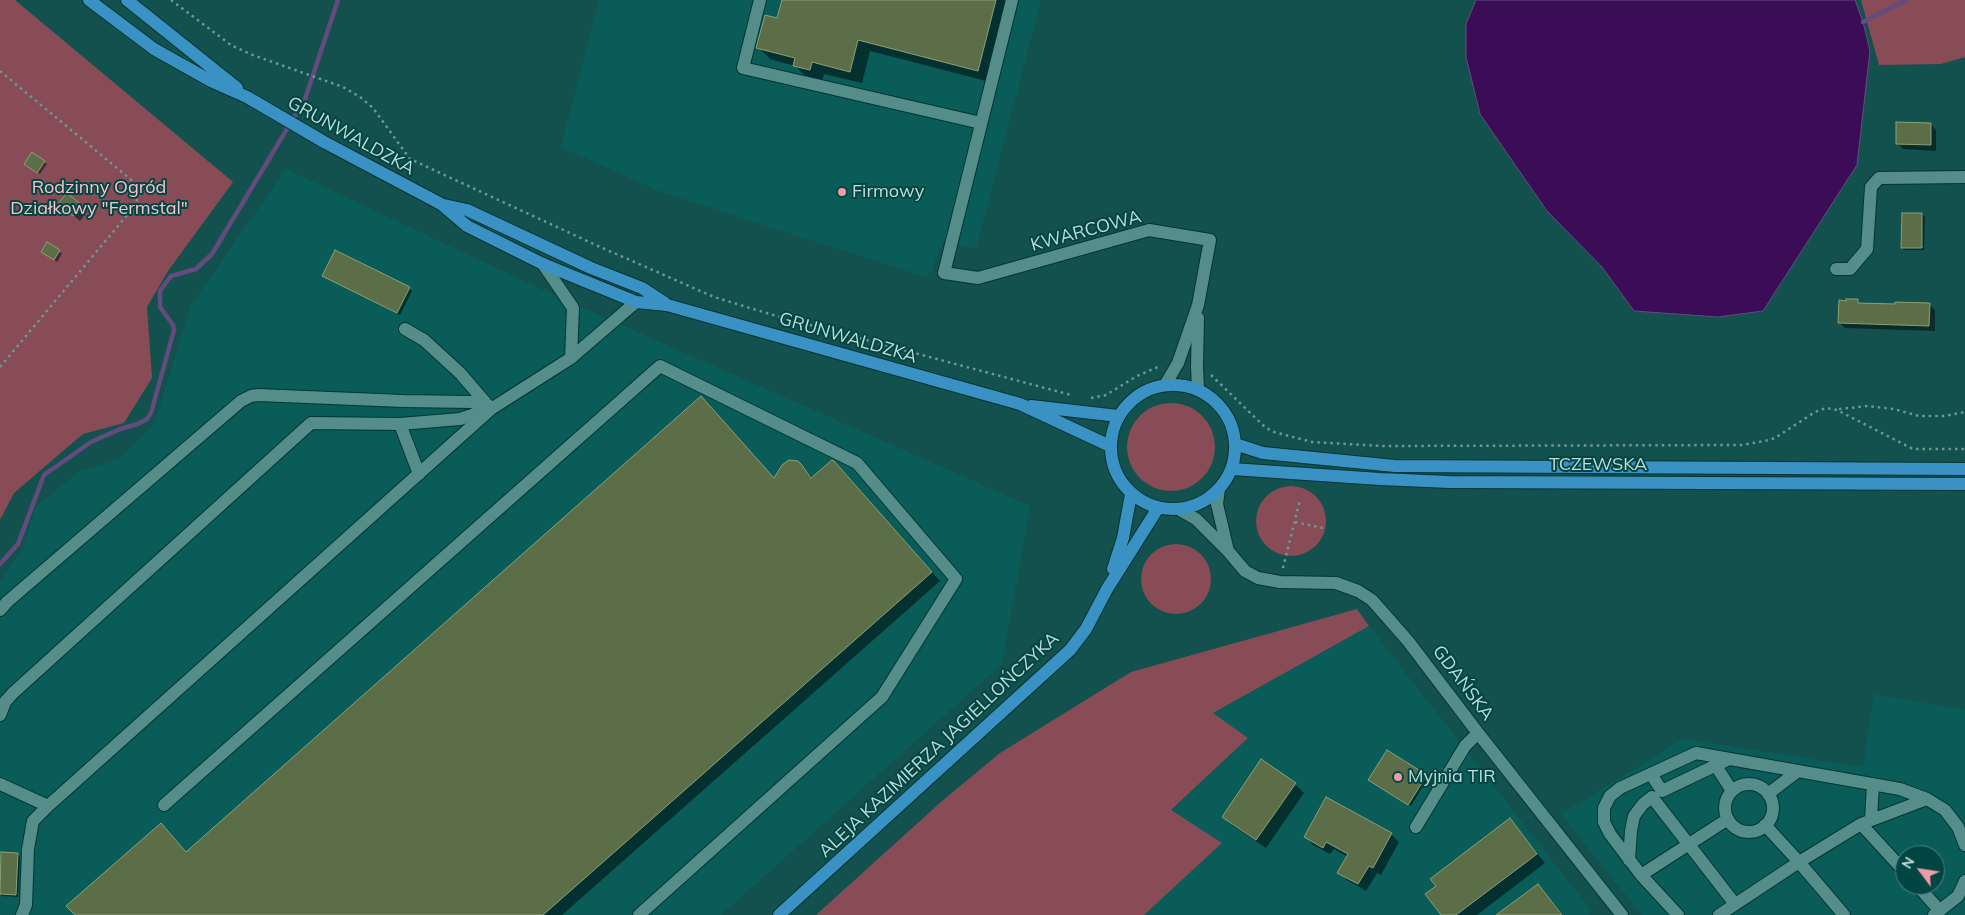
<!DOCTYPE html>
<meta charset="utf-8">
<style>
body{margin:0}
#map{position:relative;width:1965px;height:915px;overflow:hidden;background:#13514e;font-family:Mulish,sans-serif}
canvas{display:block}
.north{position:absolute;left:1895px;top:845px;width:50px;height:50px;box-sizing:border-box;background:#024643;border:1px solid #4e827f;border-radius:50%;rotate:301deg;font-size:14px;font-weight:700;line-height:20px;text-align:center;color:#bfdcd9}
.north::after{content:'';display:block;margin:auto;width:18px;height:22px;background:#f39aa8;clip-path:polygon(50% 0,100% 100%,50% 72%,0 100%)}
</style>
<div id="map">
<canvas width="1965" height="915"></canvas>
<div class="north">N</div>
</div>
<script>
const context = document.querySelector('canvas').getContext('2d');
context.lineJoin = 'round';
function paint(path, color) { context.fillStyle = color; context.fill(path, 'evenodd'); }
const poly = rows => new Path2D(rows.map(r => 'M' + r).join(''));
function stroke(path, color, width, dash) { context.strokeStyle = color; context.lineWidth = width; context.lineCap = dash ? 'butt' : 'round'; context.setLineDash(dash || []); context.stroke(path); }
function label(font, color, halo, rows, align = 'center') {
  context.font = font + ' Mulish,sans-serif'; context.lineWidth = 4; context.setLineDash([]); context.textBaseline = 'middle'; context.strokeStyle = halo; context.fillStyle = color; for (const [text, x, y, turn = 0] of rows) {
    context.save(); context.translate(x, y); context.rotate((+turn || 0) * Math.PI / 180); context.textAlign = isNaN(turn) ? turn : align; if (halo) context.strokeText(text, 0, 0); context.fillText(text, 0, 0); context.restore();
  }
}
paint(poly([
 [599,0,1041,0,976,249,944,241,942,248,939,247,932,273,922,276,656,190,561,147],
 [286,169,552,294,1030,506,1002,664,721,915,0,915,0,581,24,547,35,508,78,472,120,459,155,422,191,305],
 [1369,626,1590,909,1589,915,1144,915,1221,843,1171,811,1248,738,1212,713],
 [1874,694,1965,710,1965,915,1642,915,1561,814,1683,739,1863,767],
 [1905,855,1935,855,1935,885,1905,885]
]), '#095c58');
paint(poly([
 [0,0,15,0,233,182,168,271,147,307,152,378,124,423,83,434,14,493,0,520],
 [1861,0,1965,0,1965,57,1941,64,1879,65],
 '1127 447a44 44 0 1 1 88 0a44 44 0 1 1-88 0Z',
 '1256 521a35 35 0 1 1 70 0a35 35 0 1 1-70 0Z',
 '1141 579a35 35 0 1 1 70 0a35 35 0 1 1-70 0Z',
 [1357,609,1369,626,1213,713,1248,738,1171,810,1222,843,1144,915,816,915,942,801,1000,753,1131,672]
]), '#874c56');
const water = poly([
 [1476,0,1855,0,1863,22,1870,51,1857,165,1763,311,1718,317,1634,311,1602,267,1547,211,1480,114,1466,57,1466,24,1476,0]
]);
paint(water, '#3c0d57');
stroke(water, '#634b7e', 1);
paint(poly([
 [784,0,1011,0,990,82,870,51,862,83,824,74,822,81,807,77,795,66,770,59,758,47,778,20],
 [1931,124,1936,130,1936,151,1903,149,1897,143],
 [44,162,47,164,40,174,28,166],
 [67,195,87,212,80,221,66,209],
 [1922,214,1925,217,1924,250,1904,250,1902,247],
 [59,251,62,254,57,262,45,254],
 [324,276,409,288,412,291,400,315],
 [1858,301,1862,305,1929,304,1935,310,1935,331,1845,328,1839,322],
 [800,465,813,478,843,471,940,581,562,915,76,915,161,824,187,853,775,479],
 [1426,776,1428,778,1411,806,1373,782],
 [1295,784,1304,793,1266,848,1232,825,1223,816],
 [1510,820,1545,863,1477,915,1442,915,1438,886],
 [1391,834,1399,842,1381,875,1377,873,1366,891,1347,880,1339,873,1348,857,1334,849,1330,854,1313,845,1306,837],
 [2,853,18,854,20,857,18,897,2,896,0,894],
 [1538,885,1563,915,1498,915]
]), '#0007');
stroke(poly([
 [1863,22,1907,0],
 [0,564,18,544,44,475,91,442,120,429,138,424,147,419,151,413,174,330,173,325,160,307,160,291,171,276,196,269,212,254,305,99,338,0]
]), '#634b7e', 4.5);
const building = poly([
 [782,0,996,0,978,71,858,40,850,72,812,62,810,70,793,66,795,58,756,48,765,15,777,18,782,0],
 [1896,122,1931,123,1931,145,1896,144,1896,122],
 [32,152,45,161,37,173,24,164,32,152],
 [67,193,82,205,73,216,58,204,67,193],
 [1902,213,1922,213,1922,248,1901,248,1902,213],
 [47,242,60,250,54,260,41,252,47,242],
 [335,250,410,287,397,313,322,276,335,250],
 [1846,299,1858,299,1858,303,1895,304,1895,302,1930,303,1929,326,1838,323,1839,300,1846,301,1846,299],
 [701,396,774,478,782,465,789,460,798,461,801,464,811,478,832,460,834,461,932,572,543,915,75,915,66,906,161,823,186,852,701,396],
 [1387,750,1427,775,1408,805,1368,780,1387,750],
 [1261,759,1296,783,1256,840,1222,817,1261,759],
 [1326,797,1392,833,1373,868,1369,866,1358,884,1337,873,1348,854,1326,842,1323,848,1304,837,1326,797],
 [1510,818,1537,854,1456,915,1441,915,1425,894,1436,886,1430,879,1510,818],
 [1,852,18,853,16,895,0,894,1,852],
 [1538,884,1562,915,1496,915,1538,884]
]);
paint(building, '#5c6e48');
stroke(building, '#8ca078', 1);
const minor = poly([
 [760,0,743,68,981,123],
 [1012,0,944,273,978,278,1149,230,1210,240,1198,305,1178,363,1165,385],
 [543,264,573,308,571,358],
 [1836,269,1850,269,1867,249,1871,187,1879,178,1965,177],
 [1198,318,1197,366,1198,390],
 [405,329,424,340,460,373,491,409],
 [400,424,419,474],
 [1219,489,1217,504,1228,551],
 [1180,510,1196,519,1228,551,1245,571,1258,578,1280,582,1336,583,1358,591,1372,600,1408,641,1478,733,1622,915],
 [0,610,7,602,241,401,251,396,258,395,403,401,472,402,491,409],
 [0,715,5,702,13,693,311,423,400,424,460,419,484,411],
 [1716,766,1732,791],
 [1651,774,1662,791,1729,759],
 [0,784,48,806],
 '1725 808a24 24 0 1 1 48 0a24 24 0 1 1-48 0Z',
 [1768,794,1798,771],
 [164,805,660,366,857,463,956,579,882,697,639,915],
 [1871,820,1873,784],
 [1861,824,1905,872],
 [1765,825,1799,862,1844,915],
 [1416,827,1465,746,1478,733],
 [1629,860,1631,831,1634,816,1643,804,1652,797,1735,904],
 [1641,875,1728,819],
 [1917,885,1940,911],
 [22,915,26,905,28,849,33,821,48,806,491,409,571,358,636,302],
 [1678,915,1641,875,1610,834,1604,822,1604,808,1610,796,1620,788,1696,753,1900,789,1927,799,1945,810,1958,827,1965,845],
 [1719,915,1799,862,1861,824,1927,799],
 [1934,915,1958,896,1965,881]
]);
const major = poly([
 [89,0,154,49,211,81,247,97,324,142,441,204,467,226,543,264,636,302,667,305,1020,404,1110,446],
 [127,0,237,88],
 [444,205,467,210,591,268,642,288,665,303],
 '1111 447a62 62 0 1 1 124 0a62 62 0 1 1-124 0Z',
 [1031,406,1118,416],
 [1235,444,1263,453,1395,466,1965,469],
 [1232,469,1380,479,1449,482,1965,484],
 [1113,569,1123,538,1131,494],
 [779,915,1070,650,1086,629,1107,589,1158,508]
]);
stroke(minor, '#043532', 14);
stroke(major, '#043532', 14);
stroke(poly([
 [171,0,231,45,250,54,343,87,360,97,373,108,410,159,598,246,714,297,773,315,1071,395],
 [0,71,141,188,139,196,133,208,0,367],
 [1211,375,1266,428,1274,432,1312,442,1382,446,1741,445,1765,441,1775,438,1815,412,1826,408,1837,410,1913,449,1965,449],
 [1091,398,1106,395,1137,376,1160,366],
 [1839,409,1868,406,1894,409,1919,416,1944,416,1965,412],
 [1295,522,1323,528],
 [1283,568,1300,500]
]), '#6c9996', 2.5, [2.5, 4]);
stroke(minor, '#548d89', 12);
stroke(major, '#3a91c4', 12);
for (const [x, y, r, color] of [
 [842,192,5,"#f39aa8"],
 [1398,777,5,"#f39aa8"]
]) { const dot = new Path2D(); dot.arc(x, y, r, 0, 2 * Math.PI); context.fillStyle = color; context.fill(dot); stroke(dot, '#024643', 2); }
label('18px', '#bfdcd9', '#024643', [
 ["GRUNWALDZKA",351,136,29],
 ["KWARCOWA",1086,231,-15],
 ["GRUNWALDZKA",848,338,16],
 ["TCZEWSKA",1598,465],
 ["GDAŃSKA",1463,683,53],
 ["ALEJA KAZIMIERZA JAGIELLOŃCZYKA",939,745,-43]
]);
label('18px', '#f8c2ca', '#024643', [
 ["Rodzinny Ogród",99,188],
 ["Działkowy \"Fermstal\"",99,209]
]);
label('18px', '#bfdcd9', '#024643', [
 ["Firmowy",852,192],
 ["Myjnia TIR",1408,777]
], 'left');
</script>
